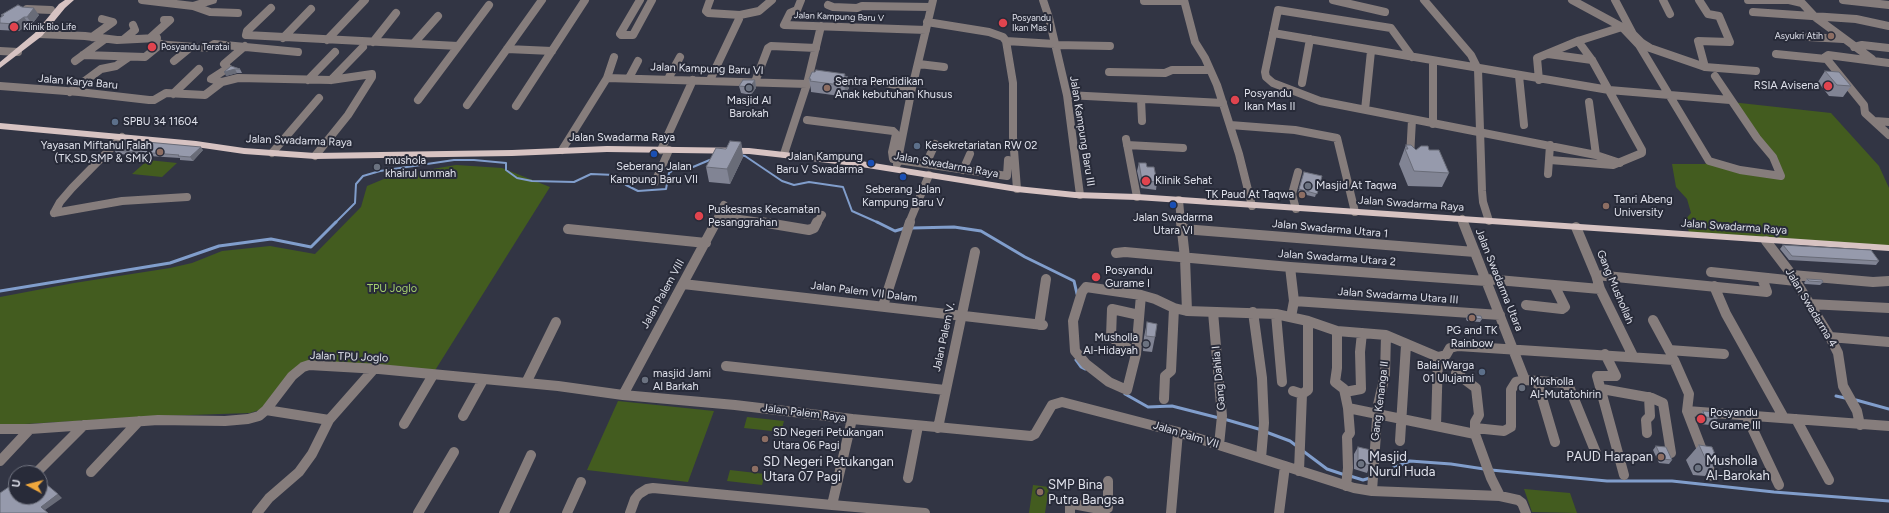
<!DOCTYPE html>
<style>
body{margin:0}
#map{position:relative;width:1889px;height:513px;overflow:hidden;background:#323544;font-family:Figtree,sans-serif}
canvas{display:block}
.north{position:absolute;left:8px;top:465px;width:40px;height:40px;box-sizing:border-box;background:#282b39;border:1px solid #717480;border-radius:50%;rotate:277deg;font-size:11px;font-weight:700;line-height:16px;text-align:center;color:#dfe1eb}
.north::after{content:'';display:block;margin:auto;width:14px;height:18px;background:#eea73d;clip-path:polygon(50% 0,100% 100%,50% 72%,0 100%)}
</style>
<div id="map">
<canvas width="1889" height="513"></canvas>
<div class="north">U</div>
</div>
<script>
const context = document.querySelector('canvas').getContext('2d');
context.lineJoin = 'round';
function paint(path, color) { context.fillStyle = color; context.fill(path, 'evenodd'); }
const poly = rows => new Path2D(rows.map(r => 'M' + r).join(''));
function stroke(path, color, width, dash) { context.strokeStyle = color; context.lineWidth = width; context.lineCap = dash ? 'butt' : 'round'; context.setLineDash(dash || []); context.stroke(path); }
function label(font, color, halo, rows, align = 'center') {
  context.font = font + ' Figtree,sans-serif'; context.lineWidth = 4; context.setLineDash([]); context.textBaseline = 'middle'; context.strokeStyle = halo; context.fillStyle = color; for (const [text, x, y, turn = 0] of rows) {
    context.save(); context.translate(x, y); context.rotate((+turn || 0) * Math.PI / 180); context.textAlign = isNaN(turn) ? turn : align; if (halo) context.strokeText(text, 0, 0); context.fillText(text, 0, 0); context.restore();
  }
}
paint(poly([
 [1731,102,1831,113,1879,166,1889,188,1889,248,1691,236,1684,221,1691,213,1687,199,1676,187,1672,164,1705,164,1709,161,1781,176],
 [148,160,177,163,162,177,132,174],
 [456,165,502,168,550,187,434,372,302,363,269,407,250,413,160,416,25,424,0,424,0,297,74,283,170,268,192,263,222,251,270,246,315,254,361,207,367,186,391,176],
 [618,401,714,411,688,482,587,470],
 [747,417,784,421,781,432,744,428],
 [730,470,765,474,762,485,727,481],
 [1033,485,1049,487,1045,513,1029,513],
 [1524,489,1570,493,1577,513,1532,512]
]), '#435c1f');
stroke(poly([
 [740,155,745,156,782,181,794,185,809,182,843,187,852,211,879,223],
 [335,223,355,203,356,184,363,176,380,171,454,160,474,160,506,163,506,170,517,178,532,181,574,182,591,174,615,175,626,185,638,191,666,189,669,173,680,166,693,167,712,159]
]), '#819ecc', 2);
stroke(poly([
 [877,222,895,231,905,228],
 [912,228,954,227,981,231,1025,257,1074,281,1077,294],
 [0,291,170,263,219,246,271,239,311,247,336,222],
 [1076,360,1081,367,1085,369],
 [1125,394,1148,407,1172,406,1219,418],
 [1836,396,1845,398],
 [1856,400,1889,409],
 [1224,419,1262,430],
 [1266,432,1290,441,1298,447],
 [1303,451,1327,469,1345,475],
 [1491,470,1607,481,1672,481,1774,492,1889,501],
 [1377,475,1410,461,1451,464,1484,469],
 [1350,476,1363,480,1370,478]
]), '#819ecc', 3);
stroke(poly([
 [142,0,193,6,210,12,238,13],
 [640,0,620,34,621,35,633,35,652,0],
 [710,0,706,11,708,13,740,15,759,11,772,0],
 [801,0,797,10,790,13,784,25,926,30],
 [1043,0,1049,18,1067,95,1080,195],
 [1184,0,1195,42,1205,58,1217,85,1239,154,1252,206],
 [1333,0,1385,12],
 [1424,0,1471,55,1478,69,1482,191,1483,202,1489,221],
 [1572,0,1622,27,1639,45,1709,161,1740,170,1781,176,1773,157,1757,138,1715,76],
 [1615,0,1633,34,1642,43,1650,48,1705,67,1698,41,1730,42,1719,16,1708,14,1699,0],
 [1663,0,1670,14],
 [1748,0,1789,0,1802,3,1815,17,1872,59],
 [1843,0,1889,5],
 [1144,1,1184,1],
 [828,5,833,7,857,8,862,6,931,7],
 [193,6,213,0],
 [271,8,247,31,246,35,458,46],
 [27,9,51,10],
 [1753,12,1856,19,1889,26],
 [927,22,989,32,1003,37,1006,41,1013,83,1013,137,1017,189],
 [1273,33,1609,90,1730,100],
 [39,34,85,36,117,40,157,38,155,44,208,48,214,44,298,52],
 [92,37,113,22,102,19],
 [1808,37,1843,39],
 [150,38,170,20,164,20],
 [283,38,311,9],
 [124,39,135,30,133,25],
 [327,40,365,0],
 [1006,41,1055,44],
 [373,42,396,13],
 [414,43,438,16],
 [1055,45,1110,46],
 [1854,47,1862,45,1889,48],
 [507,49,552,51],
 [0,51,18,52],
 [1548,54,1592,60],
 [1776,54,1826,59],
 [83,55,145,57,161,44],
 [1412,57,1391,28,1278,10,1265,72,1266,77,1273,83,1320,101,1596,155,1620,163],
 [75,61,105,39],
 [174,61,191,47],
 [1433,61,1433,124],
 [1889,63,1828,55,1825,57,1864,105,1865,113,1889,135],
 [919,64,944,67],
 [1705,67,1756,71],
 [1109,72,1165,73,1172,70,1210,70],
 [1519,76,1524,125],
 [607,78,807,84],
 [629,78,638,61],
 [668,79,680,57],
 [308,80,335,52],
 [331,80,363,47],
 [710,80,739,19],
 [1539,80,1537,58,1578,41,1622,27],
 [875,81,912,88],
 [222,82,238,78,331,80,372,74,372,77,348,115,315,156],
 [755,82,768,48,771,46,816,48],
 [1302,83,1310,39],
 [0,86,79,92,149,100,154,100,166,93,205,95,222,82,211,79,228,68,224,64,245,46],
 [70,92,101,69,116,66,129,57],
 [173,94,199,69],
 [1067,95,1223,103],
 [1141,99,1142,121],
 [418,100,489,5],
 [1589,102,1596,155],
 [467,105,542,0],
 [516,106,585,0],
 [1365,110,1371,51],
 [807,120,893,131,896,134,892,152,893,159,898,160,1007,176,1008,160],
 [1875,121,1889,122],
 [1230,125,1295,130,1337,138,1355,212],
 [1126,139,1137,197],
 [1127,145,1183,148],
 [562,150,607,78,614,57],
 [661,150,693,80],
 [272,153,319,98],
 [784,154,807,84,821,26],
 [1410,157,1412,120],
 [1550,160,1613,165,1642,153,1642,150,1592,60,1578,41],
 [897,164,912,88,933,0],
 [926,164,935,144],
 [963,170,970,154],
 [1548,174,1550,145],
 [655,182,669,150],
 [1179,200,1181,223],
 [1296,209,1292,194,1298,172],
 [54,213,122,201,187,197],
 [54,213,60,202,72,188,122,137],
 [719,216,767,223],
 [1462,219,1464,223],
 [715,223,724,205],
 [817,223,822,215],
 [909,223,929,175]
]), '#867d7c', 8);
stroke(poly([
 [761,222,809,230,814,228,817,222],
 [1181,222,1185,258,1187,311],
 [1463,222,1525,380],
 [1576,227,1596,275,1600,289,1633,356],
 [568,229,706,243],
 [1183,229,1475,252],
 [1766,241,1792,275,1830,337,1838,353,1843,386,1857,411,1860,425],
 [1116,253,1125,252,1290,267,1486,281],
 [1290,267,1294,301,1291,317],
 [1711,272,1796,281],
 [1596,275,1767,292,1762,278],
 [1792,275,1873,282,1889,281],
 [1486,279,1600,289],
 [683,284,1043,325],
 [1714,286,1726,314,1784,418],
 [1086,287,1141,295,1136,354,1127,390,1109,382,1086,364,1075,351,1073,321,1082,292,1086,287],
 [1141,295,1155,299,1174,308,1187,311,1276,314,1308,321,1337,331,1386,335,1438,357,1446,355,1450,348,1458,346,1674,360,1689,394,1687,411,1889,426],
 [1294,301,1500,315],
 [1809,304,1889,308],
 [1526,305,1562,309,1565,307,1554,285],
 [883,306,910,222],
 [1213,312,1222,416,1219,445],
 [1253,312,1262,378,1264,423,1261,458],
 [1276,314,1282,382],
 [1653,320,1672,355],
 [1039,325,1046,279],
 [1337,331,1337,368,1335,382,1344,389,1348,408,1350,433,1347,437,1348,468,1346,486],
 [1830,337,1889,342],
 [1669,350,1724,354],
 [1136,354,1111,337,1112,309,1139,315],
 [1605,354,1616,376,1597,376,1624,475],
 [1438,357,1436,426,1475,434],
 [726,366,945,390],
 [1456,373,1476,388,1479,415,1475,422,1475,434,1491,478,1500,496],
 [1537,381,1555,442],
 [526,383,556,322],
 [1602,389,1652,398,1663,403,1671,453],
 [1293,391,1302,394,1308,390,1308,321],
 [1345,392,1361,389,1360,352,1362,333],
 [623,395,716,222],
 [1164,399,1165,376,1171,371,1174,308],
 [1348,408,1436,426],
 [1687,411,1712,476],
 [1746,415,1779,485],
 [463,416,483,380],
 [852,419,1031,436,1035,434,1052,405,1062,402,1178,432,1354,488,1372,491,1500,496,1518,500,1522,503,1526,513],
 [1796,419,1829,480],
 [329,420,374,369],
 [404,424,433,375],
 [938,428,975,252],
 [1475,428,1504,431,1511,427,1511,390,1516,382,1525,380,1564,383,1570,389,1596,453],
 [0,429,30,429,158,420,225,421,248,419,259,416,266,410,292,376,303,367,309,365,379,369,558,386,623,395,735,405,852,419,832,505,925,513],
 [1647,433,1646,420,1650,416,1649,397],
 [1400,441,1406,345],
 [0,461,30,429],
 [1299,471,1302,394],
 [91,472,139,421],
 [36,473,84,425],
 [908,478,918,426],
 [1372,491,1378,405,1385,375,1386,335],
 [257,513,269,498,299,472,312,454,329,420,266,410],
 [418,513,454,452],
 [504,513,531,455],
 [567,513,581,482],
 [630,513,635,499,639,494,647,489,653,488,832,505],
 [1070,513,1070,505,1073,504,1104,510,1108,508,1108,481],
 [1171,513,1178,432],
 [1279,513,1285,466]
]), '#867d7c', 10);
paint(poly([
 [65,0,74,0,65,8,42,36,0,68,0,62,36,32,59,4,65,0],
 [0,123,196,141,244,148,315,153,512,150,607,146,749,148,855,160,1017,186,1075,192,1137,194,1889,245,1889,251,1137,200,1075,198,1017,192,855,166,749,154,607,152,512,156,315,159,244,154,196,147,0,129,0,123]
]), '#d7c3c2');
paint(poly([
 [22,7,39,15,32,24,29,24,19,31,0,30,0,18,2,16,1,15],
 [231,66,240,69,242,73,237,73,226,76],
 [1825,71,1851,86,1843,97,1829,96,1818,82],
 [845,77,849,88,845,95,841,94,840,96,811,92,811,90,809,79],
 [755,80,756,88,751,95,741,93,739,86],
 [741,142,743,157,730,184,709,182,706,167,726,149],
 [1406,145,1416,150,1429,150,1449,173,1442,187,1408,186,1399,164],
 [114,150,203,150,193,161,180,160,180,158,117,154],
 [1139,163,1147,167,1157,182,1156,190,1141,188,1137,171],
 [1304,172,1322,176,1315,197,1298,193],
 [1783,245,1879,261,1876,265,1789,260,1780,249],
 [1807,279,1823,282,1820,285,1805,284,1804,283],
 [1468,315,1482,319,1480,322,1467,321,1466,319],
 [1147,322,1155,337,1152,352,1143,351,1144,337],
 [1703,411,1718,418,1711,425,1699,424,1697,418],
 [1699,445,1718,462,1705,476,1693,475,1686,460],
 [1656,446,1672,460,1669,464,1659,463,1653,450],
 [1358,447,1370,465,1367,473,1354,469,1354,454]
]), '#818494');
paint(poly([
 [34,8,39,15,32,24,27,17],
 [24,17,29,24,19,31,14,24],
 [235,69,237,73,226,76,224,72],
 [845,74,846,81,848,77,849,88,845,95,844,76],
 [755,80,756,88,751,95,750,87],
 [840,83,841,94,840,96],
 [741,142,743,157,730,184,727,169],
 [201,147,203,150,193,161,190,157],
 [58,494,62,498,45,510,41,507]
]), '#696c78');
const building = poly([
 [18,5,22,7,34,8,27,17,24,17,14,24,0,23,0,18,4,15,1,15,18,5],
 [231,66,240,69,235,69,224,72,231,66],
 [816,70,845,74,844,76,848,77,844,84,840,83,840,85,810,81,811,79,809,79,812,72,815,72,816,70],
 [1825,71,1839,72,1851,86,1837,85,1825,71],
 [743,80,755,80,750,87,739,86,743,80],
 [125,140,201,147,190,157,178,156,179,155,114,150,125,140],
 [730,141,741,142,727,169,706,167,716,148,726,149,730,141],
 [1406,145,1411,145,1416,150,1421,146,1428,146,1429,150,1439,150,1449,173,1414,171,1405,149,1408,149,1406,145],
 [1139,163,1146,163,1147,167,1154,167,1157,182,1142,181,1139,163],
 [1304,172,1322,176,1317,194,1299,189,1304,172],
 [1783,245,1871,250,1879,261,1792,256,1783,245],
 [1807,279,1822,280,1823,282,1809,281,1807,279],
 [1468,315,1481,316,1482,319,1469,317,1468,315],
 [1147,322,1157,324,1155,337,1146,336,1147,322],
 [1703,411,1715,412,1718,418,1705,417,1703,411],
 [1699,445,1712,447,1718,462,1706,460,1699,445],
 [1656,446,1666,447,1672,460,1662,459,1656,446],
 [1358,447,1371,450,1370,465,1358,462,1358,447],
 [40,479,58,494,41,507,48,513,0,513,0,493,16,482,16,497,40,497,40,479]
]);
paint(building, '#969aac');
stroke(building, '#696c78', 1);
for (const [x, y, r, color] of [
 [1003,23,5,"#e0444e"],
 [14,27,5,"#e0444e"],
 [1831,36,4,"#8d6e63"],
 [152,47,5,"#e0444e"],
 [1828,86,5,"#e0444e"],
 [749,88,4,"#6b7280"],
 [827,88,4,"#8d6e63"],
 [1235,100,5,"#e0444e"],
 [115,122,4,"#5c6f8a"],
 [917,146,4,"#5c6f8a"],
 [160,152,4,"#8d6e63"],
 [654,154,4,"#1a4fb4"],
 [871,163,4,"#1a4fb4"],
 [377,167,4,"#6b7280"],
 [903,177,4,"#1a4fb4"],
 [1146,181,5,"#e0444e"],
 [1308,186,4,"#6b7280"],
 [1302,195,4,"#8d6e63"],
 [1173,205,4,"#1a4fb4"],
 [1606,206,4,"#8d6e63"],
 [699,216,5,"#e0444e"],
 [1096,277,5,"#e0444e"],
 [1472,318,4,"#8d6e63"],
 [1146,344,4,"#6b7280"],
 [1482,372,4,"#5c6f8a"],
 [645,380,4,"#6b7280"],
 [1522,388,4,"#6b7280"],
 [1701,419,5,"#e0444e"],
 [765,439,4,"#8d6e63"],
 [1661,457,4,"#8d6e63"],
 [1361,464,4,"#6b7280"],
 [1698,468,4,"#6b7280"],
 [755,469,4,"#8d6e63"],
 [1040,492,4,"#8d6e63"]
]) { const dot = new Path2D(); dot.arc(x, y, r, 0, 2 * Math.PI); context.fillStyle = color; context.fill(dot); stroke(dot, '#282b39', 1.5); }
label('9px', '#dfe1eb', '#282b39', [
 ["Jalan Kampung Baru V",839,17,2]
]);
label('9px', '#dfe1eb', '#282b39', [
 ["Posyandu",1012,18],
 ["Ikan Mas I",1012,28],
 ["Klinik Bio Life",23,27],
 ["Asyukri Atih",1823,36,"right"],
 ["Posyandu Teratai",161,47]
], 'left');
label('11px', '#dfe1eb', '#282b39', [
 ["Jalan Kampung Baru VI",707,69,2],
 ["Jalan Karya Baru",78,82,5],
 ["Jalan Kampung Baru III",1082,131,81],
 ["Jalan Swadarma Raya",622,138],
 ["Jalan Swadarma Raya",299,141,2],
 ["Jalan Swadarma Raya",946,165,10],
 ["Jalan Swadarma Raya",1411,204,4],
 ["Jalan Swadarma Raya",1734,227,4],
 ["Jalan Swadarma Utara 1",1330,229,5],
 ["Jalan Swadarma Utara 2",1337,258,4],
 ["Jalan Swadarma Utara",1499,280,68],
 ["Gang Mushollah",1615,287,67],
 ["Jalan Palem VII Dalam",864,292,7],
 ["Jalan Palem VIII",663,294,-61],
 ["Jalan Swadarma Utara III",1398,296,4],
 ["Jalan Swadarma 4",1811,308,59],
 ["Jalan Palem V.",944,337,-78],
 ["Jalan TPU Joglo",349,357,2],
 ["Gang Dahlia I",1219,378,-95],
 ["Gang Kenanga II",1380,401,-83],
 ["Jalan Palem Raya",804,413,7],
 ["Jalan Palm VII",1186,435,17]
]);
label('11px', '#dfe1eb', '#282b39', [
 ["Sentra Pendidikan",835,82],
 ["Anak kebutuhan Khusus",835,95],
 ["RSIA Avisena",1819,86,"right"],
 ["Posyandu",1244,94],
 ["Ikan Mas II",1244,107],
 ["Masjid Al",749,101,"center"],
 ["Barokah",749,114,"center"],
 ["SPBU 34 11604",123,122],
 ["Yayasan Miftahul Falah",152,146,"right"],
 ["(TK,SD,SMP & SMK)",152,159,"right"],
 ["Kesekretariatan RW 02",925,146],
 ["Jalan Kampung",863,157,"right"],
 ["Baru V Swadarma",863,170,"right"],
 ["mushola",385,161],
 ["khairul ummah",385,174],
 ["Seberang Jalan",654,167,"center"],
 ["Kampung Baru VII",654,180,"center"],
 ["Klinik Sehat",1155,181],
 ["Masjid At Taqwa",1316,186],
 ["Seberang Jalan",903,190,"center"],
 ["Kampung Baru V",903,203,"center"],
 ["TK Paud At Taqwa",1294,195,"right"],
 ["Tanri Abeng",1614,200],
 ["University",1614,213],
 ["Puskesmas Kecamatan",708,210],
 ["Pesanggrahan",708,223],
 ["Jalan Swadarma",1173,218,"center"],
 ["Utara VI",1173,231,"center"],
 ["Posyandu",1105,271],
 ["Gurame I",1105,284],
 ["PG and TK",1472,331,"center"],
 ["Rainbow",1472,344,"center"],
 ["Musholla",1138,338,"right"],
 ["Al-Hidayah",1138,351,"right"],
 ["Balai Warga",1474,366,"right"],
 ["01 Ulujami",1474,379,"right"],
 ["masjid Jami",653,374],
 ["Al Barkah",653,387],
 ["Musholla",1530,382],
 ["Al-Mutatohirin",1530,395],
 ["Posyandu",1710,413],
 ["Gurame III",1710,426],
 ["SD Negeri Petukangan",773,433],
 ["Utara 06 Pagi",773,446]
], 'left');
label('11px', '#a4cf6e', '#282b39', [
 ["TPU Joglo",392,289]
]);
label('13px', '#dfe1eb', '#282b39', [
 ["Masjid",1369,457],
 ["Nurul Huda",1369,472],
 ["PAUD Harapan",1653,457,"right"],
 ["Musholla",1706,461],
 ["Al-Barokah",1706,476],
 ["SD Negeri Petukangan",763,462],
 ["Utara 07 Pagi",763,477],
 ["SMP Bina",1048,485],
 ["Putra Bangsa",1048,500]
], 'left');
</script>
